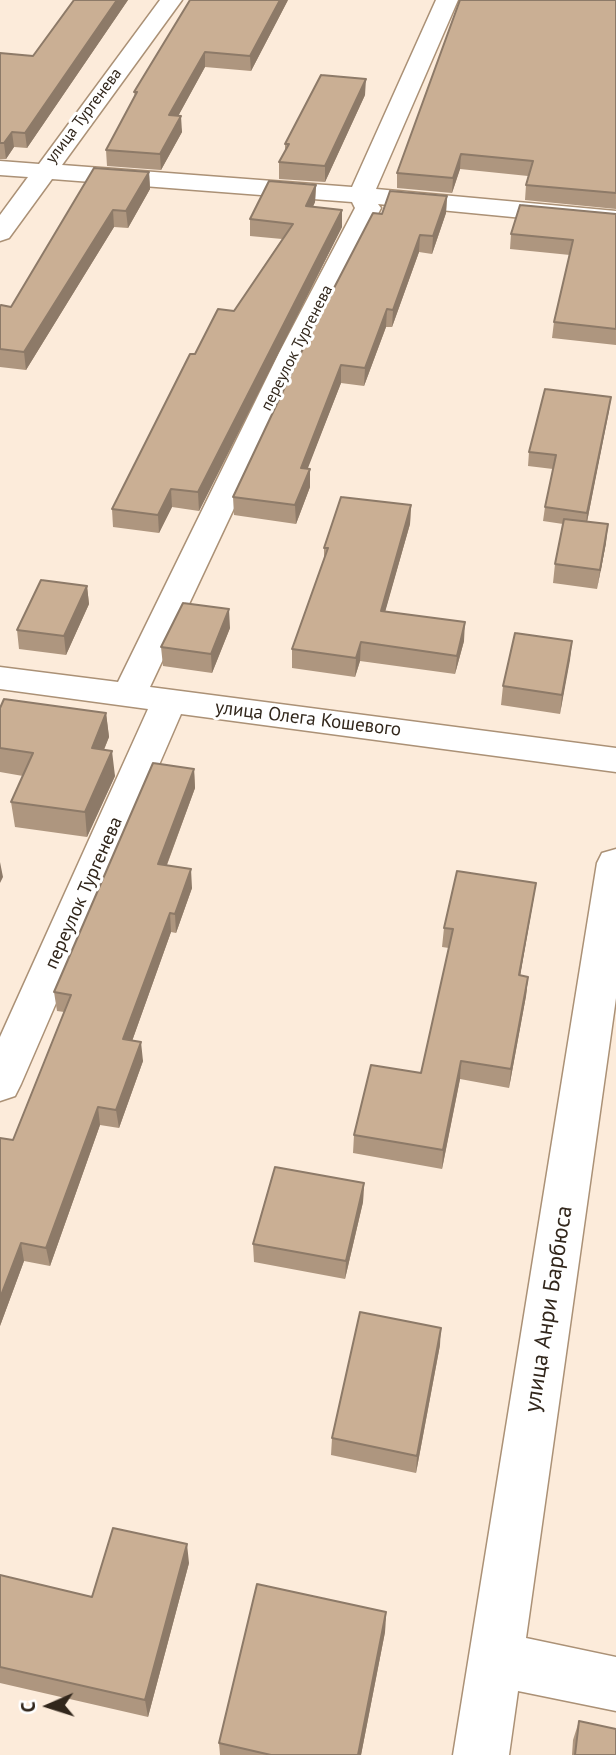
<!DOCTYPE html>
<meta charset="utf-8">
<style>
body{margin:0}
#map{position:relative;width:616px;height:1755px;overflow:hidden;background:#fcebda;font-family:"PT Sans",sans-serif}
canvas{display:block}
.north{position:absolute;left:14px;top:1671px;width:70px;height:70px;-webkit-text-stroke:5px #fff;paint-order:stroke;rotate:267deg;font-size:19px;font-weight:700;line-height:28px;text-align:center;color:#32271c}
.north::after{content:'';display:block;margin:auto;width:24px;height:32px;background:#32271c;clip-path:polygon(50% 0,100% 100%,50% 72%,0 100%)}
</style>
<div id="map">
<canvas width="616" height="1755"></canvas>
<div class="north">С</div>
</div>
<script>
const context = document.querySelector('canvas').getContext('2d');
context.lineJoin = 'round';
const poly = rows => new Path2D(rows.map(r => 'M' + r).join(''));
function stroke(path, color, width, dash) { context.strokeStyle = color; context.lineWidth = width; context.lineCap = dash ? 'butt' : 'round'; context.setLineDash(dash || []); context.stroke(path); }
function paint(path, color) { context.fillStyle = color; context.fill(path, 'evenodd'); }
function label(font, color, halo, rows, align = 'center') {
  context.font = font + ' "PT Sans",sans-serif'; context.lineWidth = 6; context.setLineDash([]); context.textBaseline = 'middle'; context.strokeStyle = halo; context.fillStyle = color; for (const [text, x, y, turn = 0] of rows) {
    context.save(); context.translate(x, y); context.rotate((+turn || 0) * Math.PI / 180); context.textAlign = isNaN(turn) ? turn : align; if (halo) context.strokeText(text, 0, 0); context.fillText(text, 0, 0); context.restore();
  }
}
const minor = poly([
 [160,0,182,0,62,165,352,187,436,0,458,0,376,189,616,211,616,227,378,204,381,208,307,353,150,687,616,748,616,772,181,714,21,1084,15,1096,0,1101,0,1037,148,709,0,689,0,667,118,682,279,353,355,208,352,202,52,179,9,238,0,241,0,215,28,177,0,175,0,161,39,164,160,0],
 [616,849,616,998,526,1638,616,1657,616,1711,518,1691,509,1755,453,1755,597,863,602,853,616,849]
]);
stroke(minor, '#ab9176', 3);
paint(minor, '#fff');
paint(poly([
 [74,0,128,0,27,148,14,147,6,159,0,159,0,53,33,56],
 [288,0,251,71,205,67,178,116,182,132,161,170,107,166,106,150,135,97,134,92],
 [616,0,616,209,525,200,526,185,528,176,460,169,452,193,397,188,397,173],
 [365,95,325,182,279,179,279,162,285,151,285,144],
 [149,172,150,189,128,228,114,227,26,370,0,367,0,306,11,307],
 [316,185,315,202,313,206,342,227,199,511,172,507,159,533,113,527,112,509,195,354,234,311,282,239,250,236,250,219],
 [447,196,446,213,432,254,419,252,392,327,386,327,364,386,341,383,307,469,310,487,296,524,234,515,233,497,382,214],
 [616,214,616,345,552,338,554,322,570,255,510,249,511,234],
 [611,397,587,522,606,543,597,589,553,583,555,564,563,524,543,521,545,507,553,469,528,466,529,452],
 [411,505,410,524,385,611,464,641,455,674,360,661,355,677,292,668,292,649,324,559,324,548],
 [87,586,89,604,66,655,19,649,17,630],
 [230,628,212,673,163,666,161,647],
 [572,641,560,714,501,705,503,686],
 [0,708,106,713,109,737,104,750,115,776,87,837,15,827,11,802,23,776,0,772],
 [194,769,195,788,167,865,192,888,176,933,171,932,132,1041,143,1061,119,1128,100,1125,50,1266,24,1261,0,1326,13,1140,64,1012,57,1011,54,992],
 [536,883,520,975,528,977,526,996,509,1088,460,1079,442,1169,353,1153,354,1135,421,1073,449,948,442,947,444,928],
 [364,1183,363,1202,345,1279,254,1262,253,1244],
 [440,1345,416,1473,331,1455,332,1438],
 [189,1563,148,1717,0,1683,0,1575,92,1597],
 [386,1612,385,1632,361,1755,220,1755,219,1743],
 [579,1721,616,1755,572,1755,573,1740]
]), '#ae967f');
paint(poly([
 [117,0,128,0,27,148,25,133],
 [280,0,288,0,251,71,250,56],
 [205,52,205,67,170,131,169,115],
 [366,79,365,95,325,182,325,166],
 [181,116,182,132,161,170,160,154],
 [12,132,14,147,6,159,4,143],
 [461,154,460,169,452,193,453,178],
 [149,172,150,189,128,228,126,211],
 [316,185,315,202,306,223,306,206],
 [447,196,446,213,432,254,433,236],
 [113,210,114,227,26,370,24,352],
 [342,210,342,227,199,511,198,492],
 [420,235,419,252,392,327,393,310],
 [387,309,386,327,364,386,365,368],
 [341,365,341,383,301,486,301,468],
 [611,397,609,411,586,527,587,513],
 [310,469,310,487,296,524,295,505],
 [171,489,172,507,159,533,158,515],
 [411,505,410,524,380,630,381,611],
 [608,524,606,543,597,589,600,570],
 [87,586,89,604,66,655,64,636],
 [229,609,230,628,212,673,211,654],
 [465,622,464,641,455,674,457,656],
 [572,641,570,660,560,714,562,695],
 [361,642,360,661,355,677,356,658],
 [106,713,109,737,94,773,92,748],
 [112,751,115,776,87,837,85,812],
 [194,769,195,788,160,883,158,864],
 [0,862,3,877,0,883],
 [191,869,192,888,176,933,175,914],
 [536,883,533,902,517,994,519,975],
 [170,913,171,932,126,1058,123,1039],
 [528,977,526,996,509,1088,511,1069],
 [141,1042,143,1061,119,1128,116,1110],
 [461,1061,460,1079,442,1169,443,1150],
 [98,1107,100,1125,50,1266,46,1248],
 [364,1183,363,1202,345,1279,346,1261],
 [21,1243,24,1261,0,1326,0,1298],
 [441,1328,440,1345,416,1473,417,1456],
 [187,1544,189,1563,148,1717,145,1700],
 [386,1612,385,1632,361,1755,358,1755]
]), '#8d7a68');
const building = poly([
 [74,0,117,0,25,133,12,132,4,143,0,143,0,53,33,56,74,0],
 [190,0,280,0,250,56,205,52,169,115,181,116,160,154,106,150,137,92,134,92,190,0],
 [460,0,616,0,616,193,526,185,533,161,461,154,453,178,397,173,460,0],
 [321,75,366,79,325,166,279,162,289,144,285,144,321,75],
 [94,168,149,172,126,211,113,210,24,352,0,349,0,306,1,305,11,307,94,168],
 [269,181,316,185,306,206,342,210,198,492,171,489,158,515,112,509,190,354,195,354,218,309,234,311,293,224,250,219,269,181],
 [390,191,447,196,433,236,420,235,393,310,387,309,365,368,341,365,301,468,310,469,295,505,233,497,309,336,373,213,382,214,390,191],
 [520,205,616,214,616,329,554,322,573,240,511,234,520,205],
 [545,389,611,397,587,513,545,507,556,455,529,452,545,389],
 [341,497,411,505,381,611,465,622,457,656,361,642,356,658,292,649,328,548,324,548,341,497],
 [564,519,608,524,600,570,555,564,564,519],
 [41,580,87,586,64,636,17,630,41,580],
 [183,603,229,609,211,654,161,647,183,603],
 [515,633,572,641,562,695,503,686,515,633],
 [4,699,106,713,92,748,112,751,85,812,11,802,33,753,0,748,0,708,4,699],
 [153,763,194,769,158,864,191,869,175,914,170,913,123,1039,141,1042,116,1110,98,1107,46,1248,21,1243,0,1298,0,1138,13,1140,71,995,54,992,153,763],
 [457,871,536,883,519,975,528,977,511,1069,461,1061,443,1150,354,1135,371,1065,421,1073,453,929,444,928,457,871],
 [275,1167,364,1183,346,1261,253,1244,275,1167],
 [360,1312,441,1328,417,1456,332,1438,360,1312],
 [113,1528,187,1544,145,1700,0,1667,0,1575,92,1597,113,1528],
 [257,1584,386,1612,358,1755,271,1755,219,1743,257,1584],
 [579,1721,616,1729,616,1755,575,1755,579,1721]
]);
paint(building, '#caaf94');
stroke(building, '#8d7a68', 2);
label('16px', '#32271c', '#fff', [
 ["улица Тургенева",84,116,-53],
 ["переулок Тургенева",297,348,-63]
]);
label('19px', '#32271c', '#fff', [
 ["улица Олега Кошевого",308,719,7],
 ["переулок Тургенева",84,893,-66]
]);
label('23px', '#32271c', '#fff', [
 ["улица Анри Барбюса",549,1309,-81]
]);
</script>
